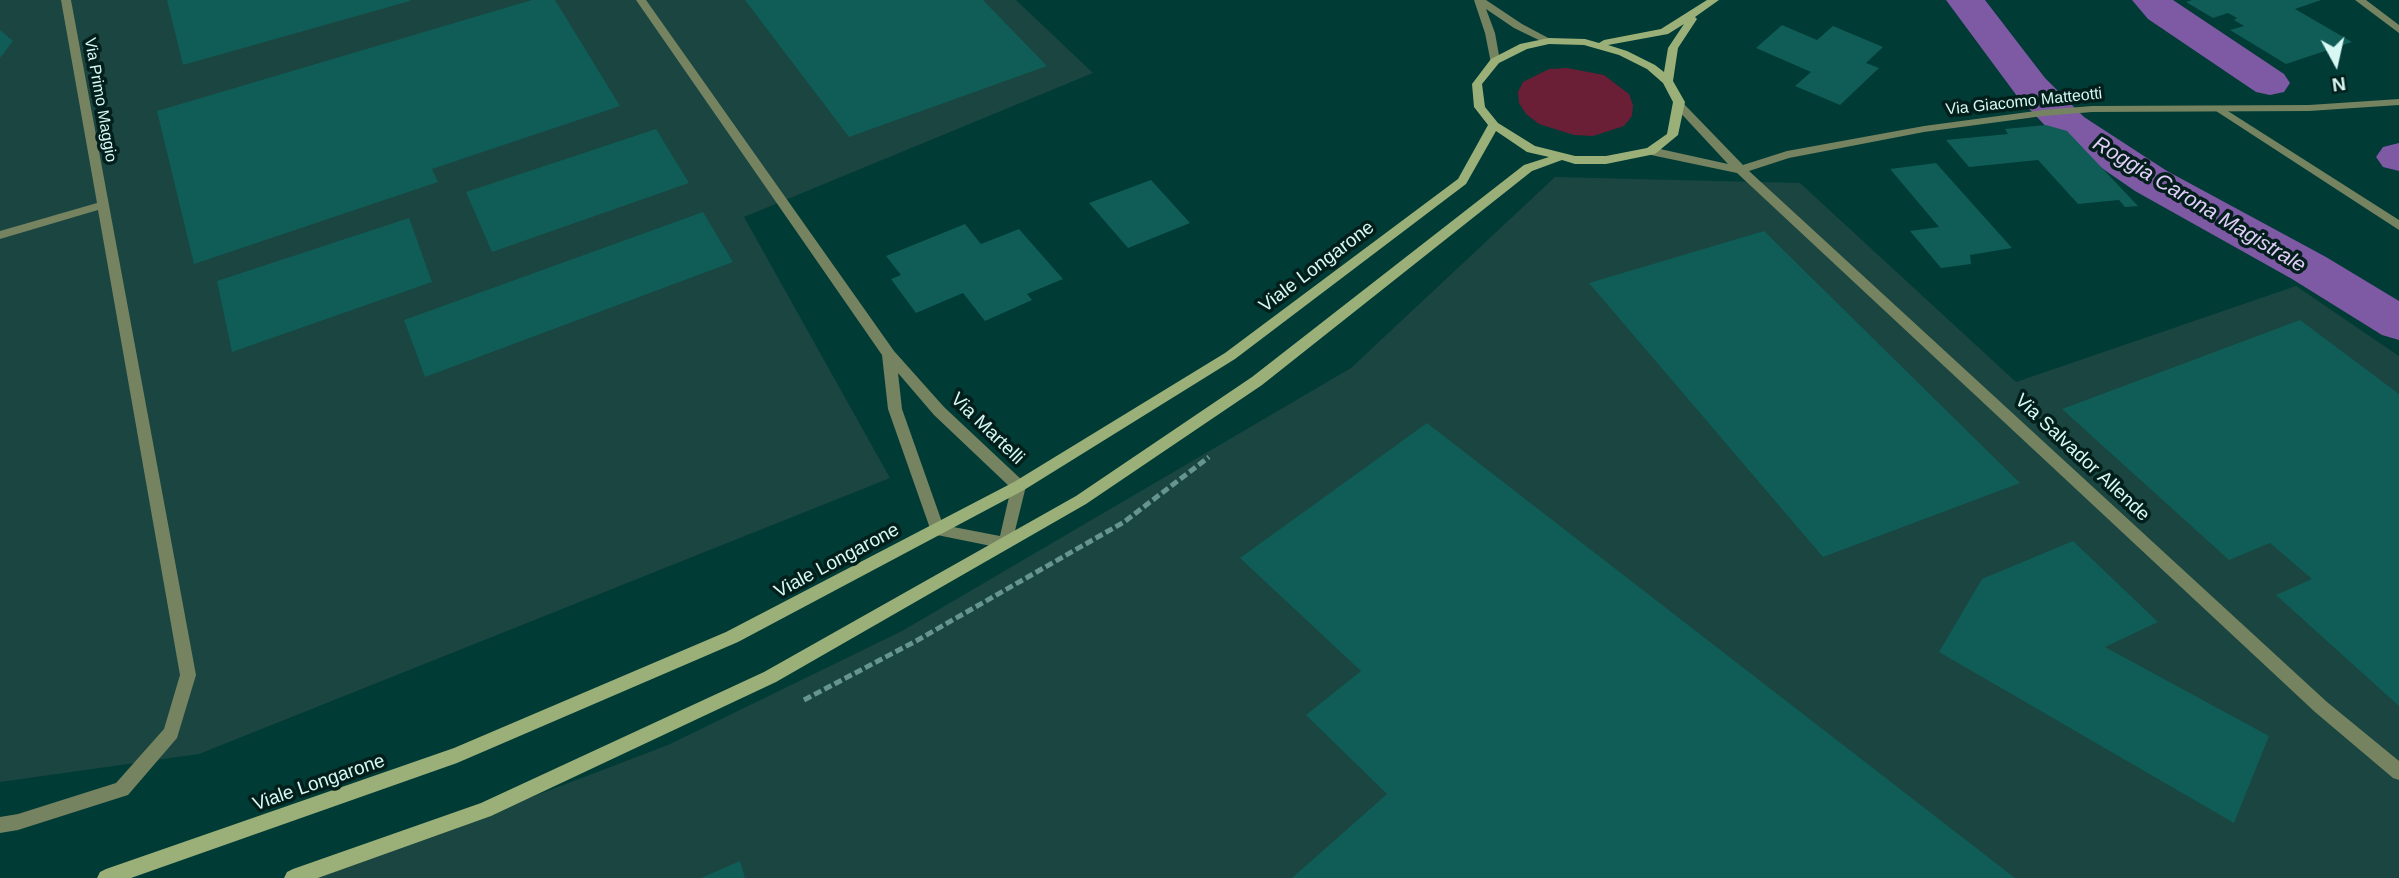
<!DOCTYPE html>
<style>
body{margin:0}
#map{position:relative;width:2399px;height:878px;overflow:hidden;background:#013b36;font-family:Helvetica,sans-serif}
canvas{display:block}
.north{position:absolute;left:2301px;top:28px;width:70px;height:70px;-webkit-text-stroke:5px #031f1c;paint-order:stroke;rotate:172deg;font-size:19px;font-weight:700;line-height:28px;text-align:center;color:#d7f8f3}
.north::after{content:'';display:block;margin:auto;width:24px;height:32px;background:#d7f8f3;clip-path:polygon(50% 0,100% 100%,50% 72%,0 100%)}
</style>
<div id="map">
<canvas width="2399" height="878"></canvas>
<div class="north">N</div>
</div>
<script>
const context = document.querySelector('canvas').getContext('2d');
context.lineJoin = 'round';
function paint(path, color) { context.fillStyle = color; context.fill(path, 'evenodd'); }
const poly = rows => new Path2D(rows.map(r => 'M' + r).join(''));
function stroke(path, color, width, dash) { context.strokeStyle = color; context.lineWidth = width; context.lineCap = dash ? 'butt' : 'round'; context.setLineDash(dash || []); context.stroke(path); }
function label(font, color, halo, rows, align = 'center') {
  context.font = font + ' Helvetica,sans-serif'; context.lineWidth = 7; context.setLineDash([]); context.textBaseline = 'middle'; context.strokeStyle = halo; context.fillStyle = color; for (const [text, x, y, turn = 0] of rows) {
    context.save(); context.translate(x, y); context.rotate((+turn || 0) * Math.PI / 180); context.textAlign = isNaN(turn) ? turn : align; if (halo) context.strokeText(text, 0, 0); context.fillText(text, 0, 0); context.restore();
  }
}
paint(poly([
 [0,0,1016,0,1093,73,744,217,890,478,199,754,0,782],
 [1555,177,1800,183,2016,382,2296,286,2399,356,2399,878,319,878,668,745,902,631,1351,368]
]), '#1a4540');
paint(poly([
 [1567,68,1604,75,1629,94,1633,105,1632,116,1624,126,1593,136,1574,135,1539,124,1526,114,1519,103,1518,92,1523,82,1549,69]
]), '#6a1f36');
paint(poly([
 [1946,0,1985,0,2045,78,2084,117,2167,171,2326,257,2399,301,2399,340,2382,335,2292,279,2135,191,2054,135,2017,96,1946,0],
 [2132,0,2173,0,2284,74,2290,83,2284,92,2270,95,2256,92,2148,19,2132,0],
 [2399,143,2399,171,2383,167,2376,157,2383,147,2399,143]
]), '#7e59a4');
paint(poly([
 [167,0,410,0,410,1,183,65],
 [532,0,555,0,620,106,432,169,438,182,194,264,157,111],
 [745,0,983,0,1047,66,849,137],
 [2192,0,2321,0,2295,9,2352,42,2286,64,2230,30,2244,26,2234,20,2237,18,2228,13,2213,18,2186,2],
 [1782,25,1817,40,1833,26,1883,47,1866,63,1879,68,1840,105,1795,86,1811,72,1756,48],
 [0,30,13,41,0,58],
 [2046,125,2067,131,2138,206,2125,207,2119,200,2078,204,2038,160,1969,167,1946,140,2008,134,2005,129],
 [656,129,689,183,492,252,466,192],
 [1936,163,2012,248,1970,255,1971,264,1941,268,1910,231,1939,227,1890,169],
 [1151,180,1190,223,1128,248,1089,203],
 [703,212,733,262,425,377,404,320],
 [409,218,432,282,232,352,217,281],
 [965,224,981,244,1019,229,1063,279,1027,294,1032,300,985,321,963,293,916,313,891,279,901,275,886,256],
 [1764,231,2020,483,1823,557,1589,283],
 [2300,320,2399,394,2399,706,2276,595,2312,579,2270,543,2229,560,2062,409],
 [1427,423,2015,878,1292,878,1387,794,1306,715,1361,671,1240,558],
 [2073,541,2158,622,2105,647,2269,736,2234,823,1939,652,1982,579],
 [740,861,745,878,701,878]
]), '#0f5d56');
stroke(poly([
 [804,700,916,641,1124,522,1209,457]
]), '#66948f', 5, [8, 3.5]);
paint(poly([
 [2220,106,2399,220,2399,230,2216,111,2214,109,2220,106]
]), '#758360');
paint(poly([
 [61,0,71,0,196,675,177,738,128,795,18,830,0,833,0,817,18,814,116,783,164,729,180,675,98,210,0,239,0,231,97,203,61,0],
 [636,0,646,0,894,351,944,407,1024,482,1026,486,1011,547,1006,549,932,534,888,409,882,355,636,0],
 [898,373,934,415,1011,488,1000,536,943,525,902,409,898,373],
 [1474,0,1486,0,1522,24,1554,41,1549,44,1545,43,1514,28,1486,9,1495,33,1500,61,1499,63,1491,63,1485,33,1474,0],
 [2355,0,2366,0,2399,25,2399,33,2355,0],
 [2399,99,2399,105,2309,111,2092,112,2043,116,1924,132,1789,158,1749,171,2327,702,2399,761,2399,780,2393,778,2315,712,1737,173,1651,155,1645,151,1651,147,1728,164,1676,108,1674,106,1680,103,1684,104,1743,165,1787,151,1924,126,2043,110,2092,106,2309,105,2399,99]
]), '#758360');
paint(poly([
 [1707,0,1719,0,1695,17,1697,19,1678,48,1673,81,1685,102,1678,135,1655,154,1606,164,1575,164,1562,160,1532,171,1262,385,1086,504,776,682,491,816,318,878,284,878,287,872,293,869,481,803,764,672,1076,496,1252,377,1524,165,1549,157,1527,152,1496,131,1466,184,1235,359,1024,490,738,642,457,763,131,878,97,878,100,872,106,869,454,748,726,632,1014,482,1225,353,1458,179,1488,125,1474,107,1472,84,1491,59,1520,44,1549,38,1585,39,1599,43,1604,40,1661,29,1707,0],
 [1684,24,1668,48,1664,72,1655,65,1627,51,1608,45,1668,34,1684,24],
 [1549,44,1584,45,1619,55,1647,69,1663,83,1673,102,1667,134,1647,148,1606,156,1575,156,1535,146,1498,123,1485,107,1482,84,1499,63,1527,49,1549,44]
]), '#9bb078');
label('16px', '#d7f8f3', '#031f1c', [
 ["Via Primo Maggio",100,100,80],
 ["Via Giacomo Matteotti",2024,102,-6]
]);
label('19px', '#d7f8f3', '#031f1c', [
 ["Viale Longarone",1317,267,-37],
 ["Via Martelli",987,429,44],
 ["Via Salvador Allende",2082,458,43],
 ["Viale Longarone",837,561,-28],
 ["Viale Longarone",319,783,-19]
]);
label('italic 21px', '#e2cff9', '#031f1c', [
 ["Roggia Carona Magistrale",2199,205,31]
]);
</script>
